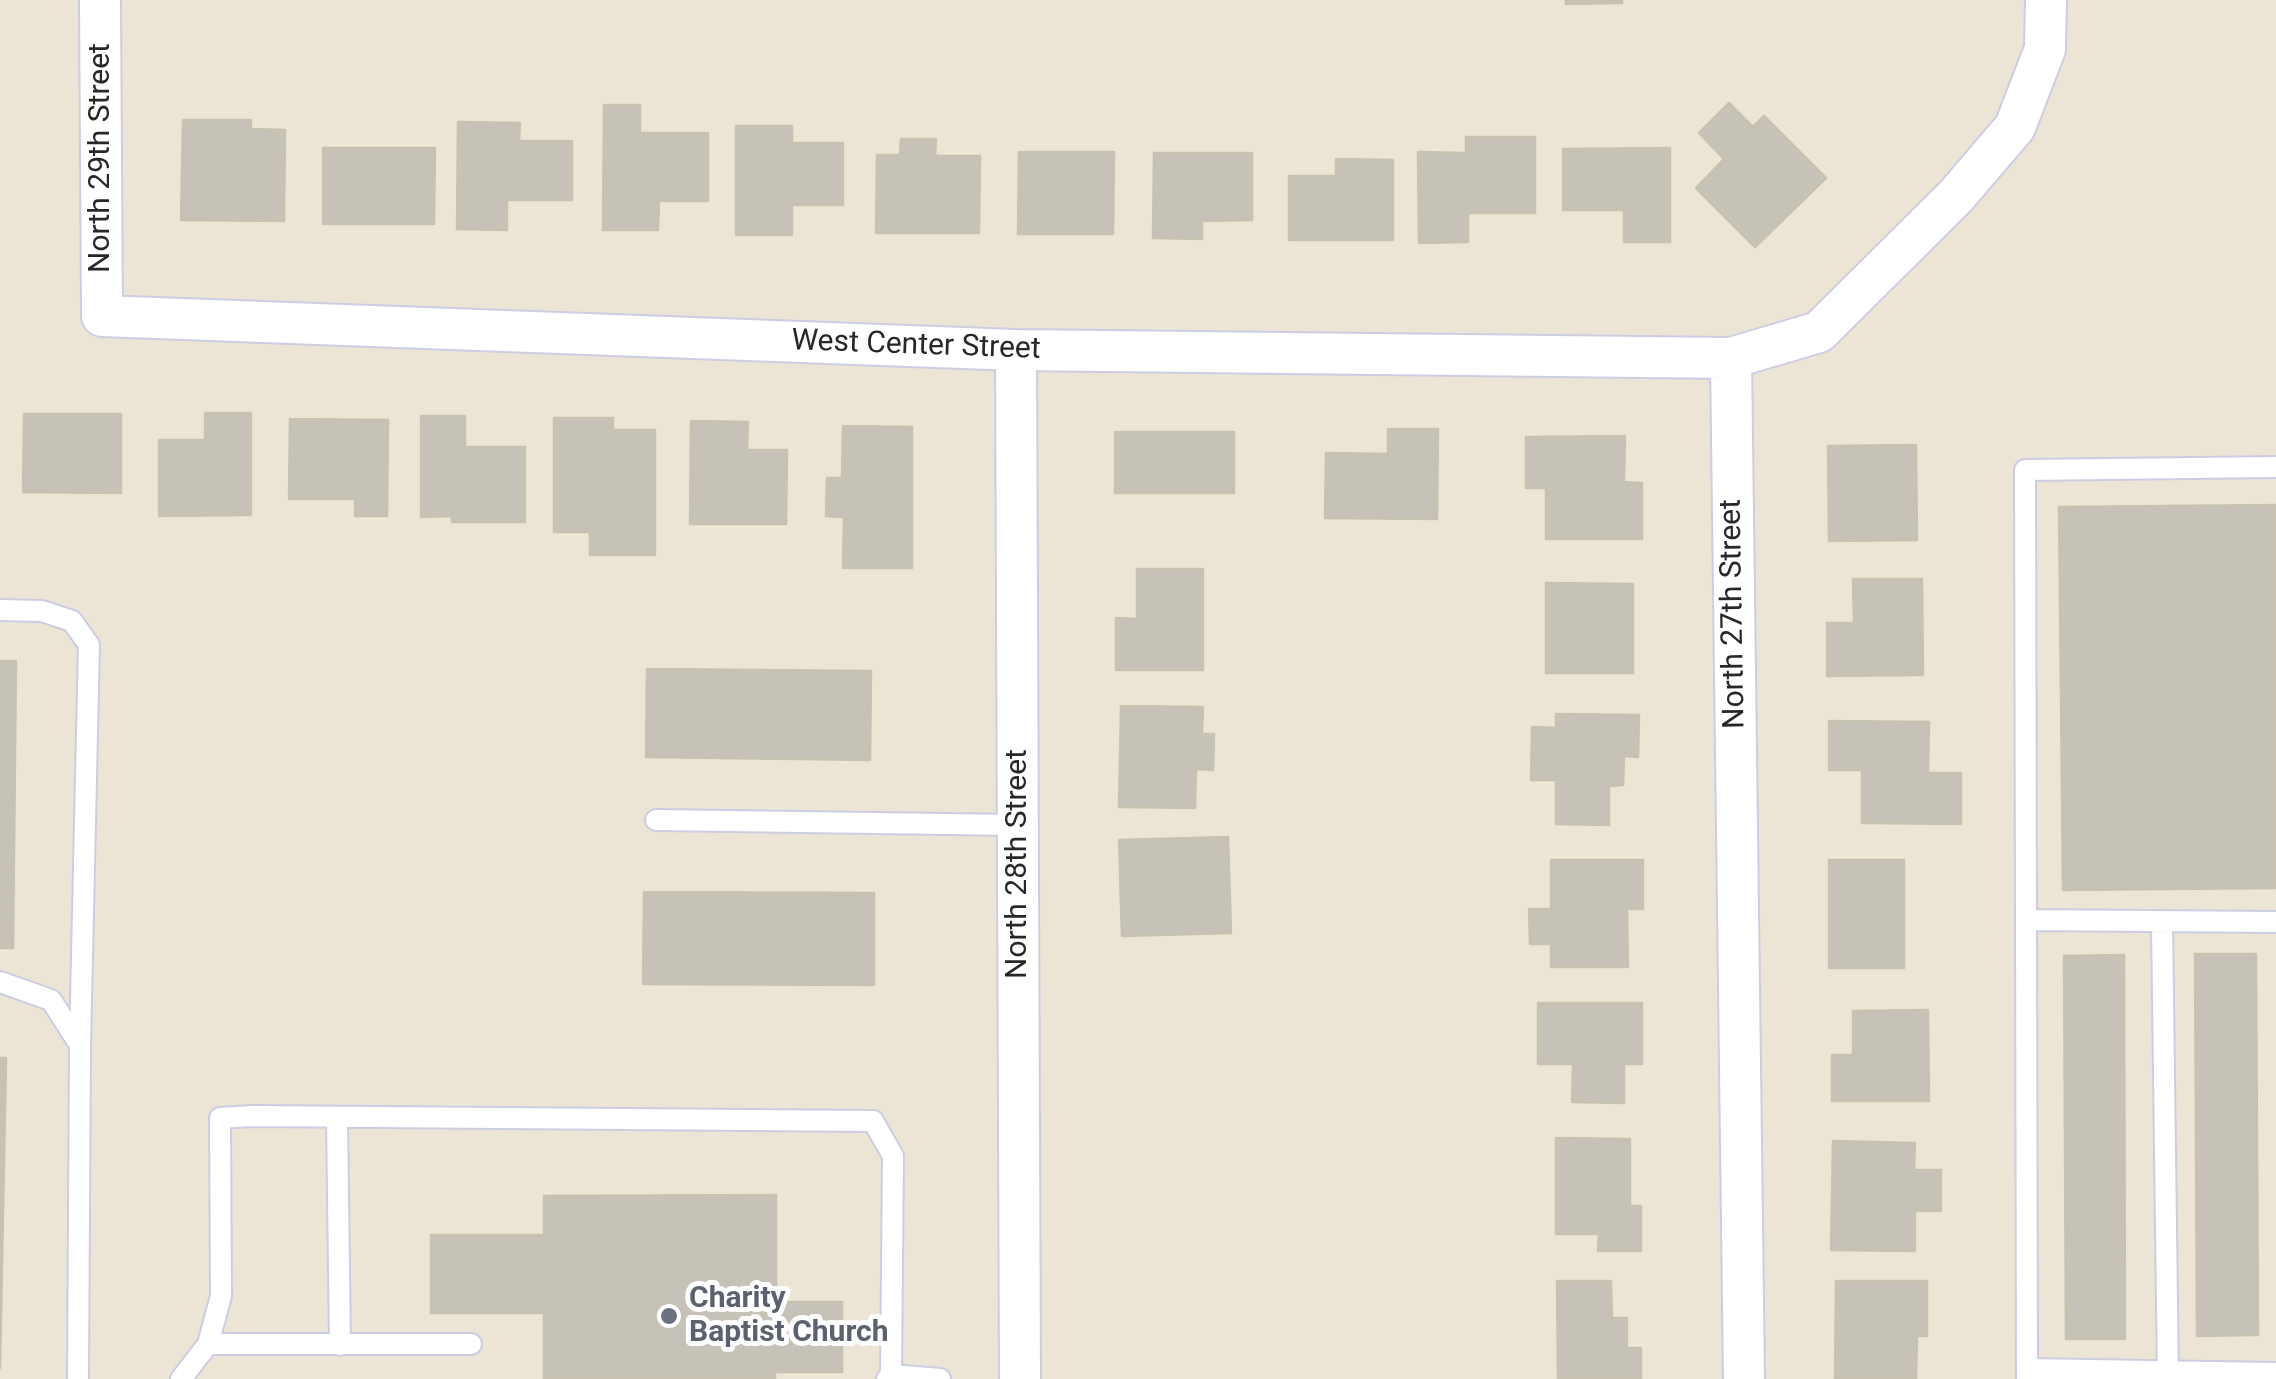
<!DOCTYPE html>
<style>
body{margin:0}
canvas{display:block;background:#ece5d6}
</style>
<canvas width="2276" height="1379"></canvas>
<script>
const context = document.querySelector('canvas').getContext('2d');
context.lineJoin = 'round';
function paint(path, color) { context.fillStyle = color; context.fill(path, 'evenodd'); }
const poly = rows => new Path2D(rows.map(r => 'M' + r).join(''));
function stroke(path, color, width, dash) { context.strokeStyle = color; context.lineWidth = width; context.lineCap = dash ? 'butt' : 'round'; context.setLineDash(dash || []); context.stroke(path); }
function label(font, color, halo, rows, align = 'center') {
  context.font = font + ' Roboto,sans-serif'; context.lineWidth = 10; context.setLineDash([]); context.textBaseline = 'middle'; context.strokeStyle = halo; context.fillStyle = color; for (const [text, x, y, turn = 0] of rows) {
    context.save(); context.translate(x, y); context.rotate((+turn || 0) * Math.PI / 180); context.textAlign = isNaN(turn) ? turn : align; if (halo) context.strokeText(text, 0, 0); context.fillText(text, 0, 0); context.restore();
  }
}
const building = poly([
 [1566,0,1622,0,1622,3,1566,4,1566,0],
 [1729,103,1753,127,1764,116,1826,178,1755,247,1696,188,1724,159,1699,133,1729,103],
 [604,105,640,105,640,133,708,133,708,201,659,201,658,230,603,230,604,105],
 [183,120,251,120,251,129,285,130,284,221,181,220,183,120],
 [458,122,520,123,519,141,572,141,572,200,507,200,507,230,457,229,458,122],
 [736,126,792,126,792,143,843,143,843,205,792,205,792,235,736,235,736,126],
 [1466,137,1535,137,1535,213,1468,213,1468,242,1419,243,1418,152,1466,153,1466,137],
 [901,139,936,139,935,156,980,156,979,233,876,233,877,155,900,155,901,139],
 [323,148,435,148,434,224,323,224,323,148],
 [1670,148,1670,242,1624,242,1624,210,1563,210,1563,149,1670,148],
 [1019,152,1114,152,1113,234,1018,234,1019,152],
 [1154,153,1252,153,1252,220,1202,221,1202,239,1153,238,1154,153],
 [1336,159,1393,160,1393,240,1289,240,1289,176,1336,176,1336,159],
 [205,413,251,413,251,515,159,516,159,440,205,440,205,413],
 [24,414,121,414,121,493,23,492,24,414],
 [421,416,465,416,465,447,525,447,525,522,452,522,452,516,421,517,421,416],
 [554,418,613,418,613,430,655,430,655,555,590,555,590,532,554,532,554,418],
 [290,419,388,420,387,516,355,516,355,499,289,499,290,419],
 [691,421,748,422,747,450,787,450,786,524,690,524,691,421],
 [843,426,912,427,912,568,843,568,844,517,826,516,827,478,842,478,843,426],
 [1388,429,1438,429,1437,519,1325,518,1326,453,1388,454,1388,429],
 [1115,432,1234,432,1234,493,1115,493,1115,432],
 [1625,436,1624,482,1642,483,1642,539,1546,539,1546,488,1526,488,1526,437,1625,436],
 [1916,445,1917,540,1829,541,1828,446,1916,445],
 [2276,505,2276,888,2063,890,2059,507,2276,505],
 [1137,569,1203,569,1203,670,1116,670,1116,618,1137,619,1137,569],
 [1853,579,1922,579,1923,675,1827,676,1827,623,1854,623,1853,579],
 [1546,583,1633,584,1633,673,1546,673,1546,583],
 [0,661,16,661,13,948,0,948,0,661],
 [647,669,871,671,870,760,646,757,647,669],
 [1121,706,1203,707,1202,734,1214,734,1213,770,1196,769,1195,808,1119,807,1121,706],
 [1556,714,1639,715,1638,757,1624,756,1623,785,1609,786,1609,825,1556,824,1556,780,1531,780,1532,727,1556,728,1556,714],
 [1829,721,1929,722,1928,773,1961,773,1961,824,1862,823,1862,770,1829,770,1829,721],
 [1228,837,1231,933,1122,936,1119,840,1228,837],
 [1551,860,1643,860,1643,909,1627,909,1628,967,1551,967,1551,944,1530,944,1529,909,1551,909,1551,860],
 [1829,860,1904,860,1904,968,1829,968,1829,860],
 [644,892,874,893,874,985,643,984,644,892],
 [2195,954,2256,954,2258,1335,2197,1336,2195,954],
 [2124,955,2125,1339,2066,1339,2064,956,2124,955],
 [1538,1003,1642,1003,1642,1064,1624,1064,1624,1103,1572,1102,1573,1064,1538,1064,1538,1003],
 [1928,1010,1929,1101,1832,1101,1832,1055,1853,1055,1853,1011,1928,1010],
 [0,1058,6,1058,0,1368,0,1058],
 [1556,1138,1630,1139,1630,1206,1641,1206,1641,1251,1598,1251,1599,1234,1556,1234,1556,1138],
 [1833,1141,1915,1143,1914,1170,1941,1170,1941,1211,1915,1211,1915,1251,1831,1250,1833,1141],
 [776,1195,776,1302,842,1302,842,1372,775,1372,775,1379,544,1379,544,1313,431,1313,431,1235,544,1235,544,1196,776,1195],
 [1557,1281,1611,1281,1612,1318,1627,1318,1627,1348,1641,1348,1641,1379,1558,1379,1557,1281],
 [1836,1281,1927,1281,1927,1336,1917,1336,1916,1379,1835,1379,1836,1281]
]);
paint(building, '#c7c2b7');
stroke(building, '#c7c2b0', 2.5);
const lane = poly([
 [0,610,42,611,72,621,89,645,80,1045],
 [656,820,1018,825],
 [2026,920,2276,922],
 [2162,921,2168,1379],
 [0,982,51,1000,80,1045,78,1379],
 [337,1118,340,1345],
 [208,1344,471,1344],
 [2027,1369,2276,1373],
 [181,1379,208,1344,221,1296,220,1118,252,1116,873,1121,893,1156,891,1375,887,1379],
 [891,1379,891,1375,940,1379],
 [2027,1379,2025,470,2276,467]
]);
const street = poly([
 [100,0,102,316,1016,350,1731,358,1819,332,1956,196,2015,127,2045,49,2046,0],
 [1016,350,1020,1379],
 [1731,358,1744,1379]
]);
stroke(lane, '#cccde3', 24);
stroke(street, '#cccde3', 44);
stroke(lane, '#fff', 20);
stroke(street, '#fff', 40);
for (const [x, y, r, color] of [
 [669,1316,10,"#6b7280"]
]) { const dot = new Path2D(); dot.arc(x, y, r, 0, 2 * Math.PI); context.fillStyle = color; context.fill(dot); stroke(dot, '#fff', 4); }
label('30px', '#272727', '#fff', [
 ["North 29th Street",101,158,-90],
 ["West Center Street",916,346,2],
 ["North 27th Street",1734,614,-91],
 ["North 28th Street",1018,864,-90]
]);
label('bold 30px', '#5b616d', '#fff', [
 ["Charity",689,1299],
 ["Baptist Church",689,1333]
], 'left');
</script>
